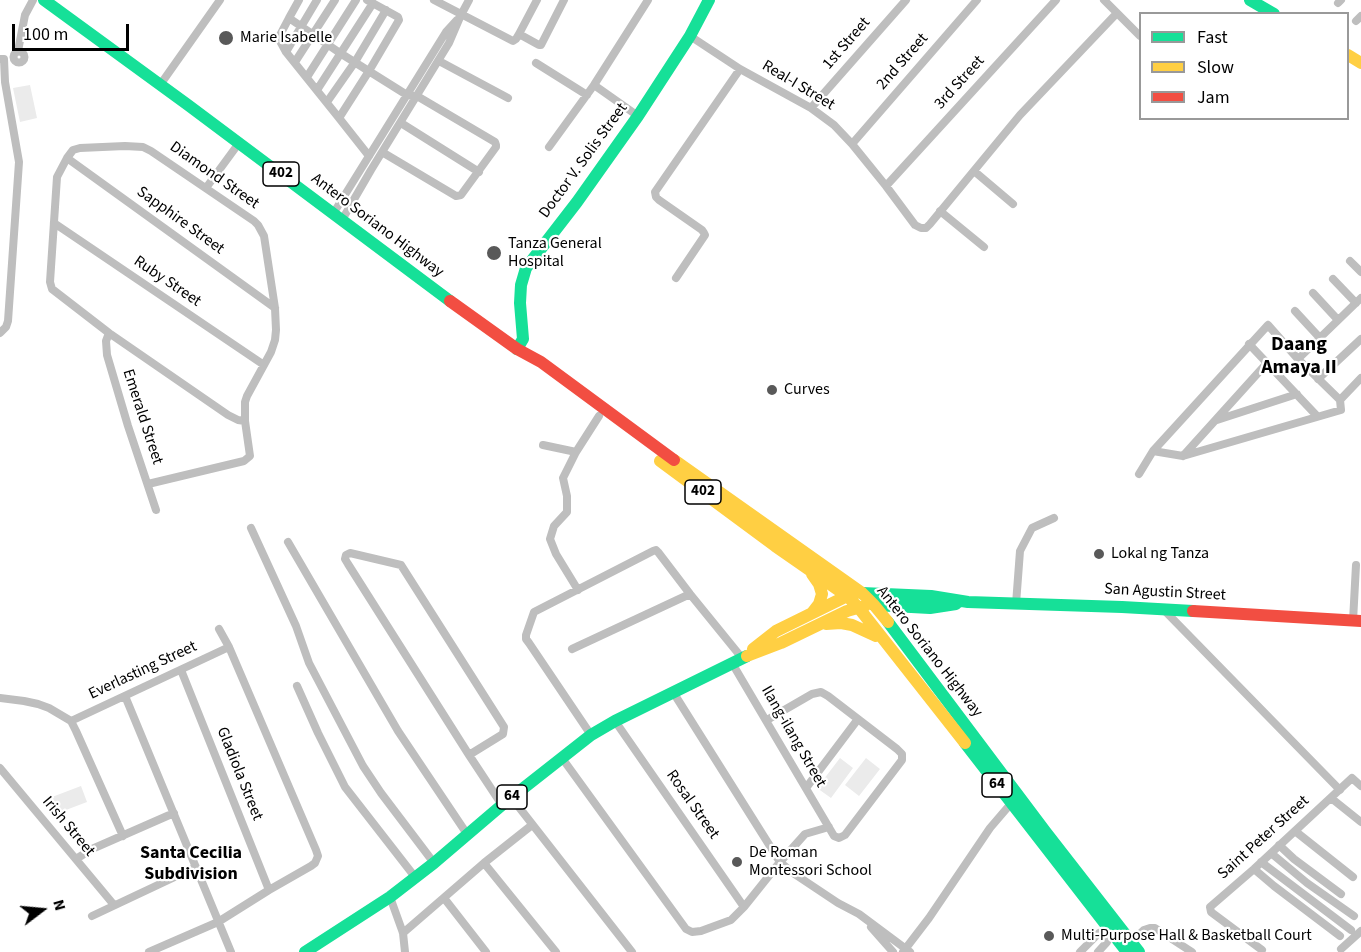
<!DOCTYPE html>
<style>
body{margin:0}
#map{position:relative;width:1361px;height:952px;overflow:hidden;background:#fff;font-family:"Source Sans 3",sans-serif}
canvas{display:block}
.legend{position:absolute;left:1139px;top:12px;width:210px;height:108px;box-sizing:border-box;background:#fff;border:2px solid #999;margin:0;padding:8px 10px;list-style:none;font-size:18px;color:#000}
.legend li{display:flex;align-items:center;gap:12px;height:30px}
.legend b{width:30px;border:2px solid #999}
.north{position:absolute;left:12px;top:880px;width:60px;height:60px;-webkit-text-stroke:4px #fff;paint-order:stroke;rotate:74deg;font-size:16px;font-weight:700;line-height:24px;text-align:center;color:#000}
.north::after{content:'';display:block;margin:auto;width:21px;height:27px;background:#000;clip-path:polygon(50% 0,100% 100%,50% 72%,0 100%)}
.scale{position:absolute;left:12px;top:24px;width:117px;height:27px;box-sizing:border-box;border:3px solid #000;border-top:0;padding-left:8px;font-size:18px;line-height:21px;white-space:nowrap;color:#000;-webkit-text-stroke:4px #fff;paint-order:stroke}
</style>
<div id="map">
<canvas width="1361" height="952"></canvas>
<ul class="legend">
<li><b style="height:8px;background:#16e098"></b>Fast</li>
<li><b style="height:8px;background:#ffcf43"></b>Slow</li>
<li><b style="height:8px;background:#f24e42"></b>Jam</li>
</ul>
<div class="north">N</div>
<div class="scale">100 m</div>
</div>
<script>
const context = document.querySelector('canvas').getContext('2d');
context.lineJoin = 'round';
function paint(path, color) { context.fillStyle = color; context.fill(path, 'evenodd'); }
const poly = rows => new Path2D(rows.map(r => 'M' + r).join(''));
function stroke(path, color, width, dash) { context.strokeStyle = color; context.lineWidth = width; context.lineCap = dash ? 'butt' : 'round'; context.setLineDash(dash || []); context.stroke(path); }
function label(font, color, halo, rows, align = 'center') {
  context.font = font + ' "Source Sans 3",sans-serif'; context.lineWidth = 4.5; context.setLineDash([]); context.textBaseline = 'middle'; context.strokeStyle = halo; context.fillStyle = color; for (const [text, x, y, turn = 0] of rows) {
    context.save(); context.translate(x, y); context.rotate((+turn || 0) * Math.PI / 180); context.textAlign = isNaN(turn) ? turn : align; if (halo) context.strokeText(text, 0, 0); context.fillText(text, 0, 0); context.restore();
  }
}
paint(poly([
 [30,85,37,118,20,122,13,88],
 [840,758,853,768,831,798,817,788],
 [866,758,880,769,859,796,845,785],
 [81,786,87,802,58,813,52,797]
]), '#ebebeb');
stroke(poly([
 [367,0,398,17,399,20,369,71,339,118,369,156],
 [434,0,513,41,516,39,519,34,537,0],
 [1104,0,1140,36],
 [1338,3,1341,0],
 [289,18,299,0],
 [1356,21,1361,16],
 [519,34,539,45,541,45,564,0],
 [690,36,740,69,811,108,834,125,852,144,886,186,915,225,921,228,926,228,930,224,1020,115,1117,13],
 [18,51,25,15,33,0],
 '13.5 57a5.5 5.5 0 1 1 11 0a5.5 5.5 0 1 1-11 0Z',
 [286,52,317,0],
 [0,59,4,59,5,82,19,162,8,321,6,327,0,333],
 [439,61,508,98],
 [295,62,335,0],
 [536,63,587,95],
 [307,77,356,0],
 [160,85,220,0],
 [594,85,638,116],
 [317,90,373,3],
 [327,102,355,62,386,10],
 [811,108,906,0],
 [339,118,286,52,280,41,280,35,289,18,340,53,407,95,417,96,495,142,496,145,496,147,461,195,456,196,382,152],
 [401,123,479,172],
 [852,144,977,0],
 [549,147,594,85,648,0],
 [67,158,275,308],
 [974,171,1013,204],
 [886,186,1056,0],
 [206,188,239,143],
 [940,211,984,247],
 [333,214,446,32,457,20],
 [342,220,371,170,449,43,461,15,469,0],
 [54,223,264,365],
 [1350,261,1361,272],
 [676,278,705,235,704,233,702,230,659,200,656,197,655,192,740,69],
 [1333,279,1356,303],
 [1313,293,1338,320],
 [1295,311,1319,337],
 [1268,325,1298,359,1340,400,1341,410,1183,456,1153,451,1268,325],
 [109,333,106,341,107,355,128,426,156,510],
 [1249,344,1317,416],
 [1298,359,1361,298],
 [1318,379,1361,339],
 [1340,400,1361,378],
 [1217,420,1297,394],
 [543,445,576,452],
 [1183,456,1267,363],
 [1139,474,1153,451],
 [148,484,244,461,250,456,245,421,245,402,247,396,271,352,275,340,276,330,275,308,264,236,258,225,254,221,151,151,143,147,125,146,80,148,73,150,67,158,57,177,50,282,52,289,109,333,228,415,238,420,245,421],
 [251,528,296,626,309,663,363,766,381,793,434,863],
 [288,542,398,731,467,834],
 [578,590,556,554,550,539,554,526,567,512,567,496,563,478,576,452,599,416],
 [1016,604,1020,551,1032,528,1054,518],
 [1163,609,1340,790],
 [1353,621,1356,565],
 [572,649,690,594],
 [732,663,834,836,839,838,845,835,902,760,902,754,897,749,828,696,821,692,812,694,767,720],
 [181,670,269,890],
 [297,686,318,733,345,787,415,877],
 [673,692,780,862,793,873,838,903,859,914,910,952],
 [125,696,231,952],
 [0,698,24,701,38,704,49,708,71,721,76,731,123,836],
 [71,721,229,647],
 [615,721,744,907],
 [591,735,529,643,526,639,526,635,534,612,653,551,656,550,658,552,690,594,742,658],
 [469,755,503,734,504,727,401,565,350,553,346,555,345,559,348,564,469,755,502,805],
 [562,758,686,929,692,932,701,931,731,920,744,907,780,862,805,834,829,827],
 [0,768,114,905],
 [806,788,858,719],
 [511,797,632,952],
 [1331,798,1361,822],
 [1295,831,1353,877],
 [1279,845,1294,859,1341,894],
 [1271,853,1307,883,1354,916],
 [76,859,92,849,174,813],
 [1261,862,1351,930],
 [484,863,556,952],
 [1254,869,1274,886,1340,936],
 [390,897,403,933,405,952],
 [444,898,486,952],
 [92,916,196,867],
 [871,927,893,952],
 [403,933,484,863,532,825],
 [1128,945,1144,930,1150,928,1155,928,1192,952],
 [1341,949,1361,931],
 [1262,950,1211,912,1210,907,1254,869,1352,778,1361,786],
 [149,952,218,922,269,890,311,866,315,863,318,856,316,850,229,647,219,629],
 [903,952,929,918,990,828,1014,800],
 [1080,952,1099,933,1111,930,1113,929],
 [1098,952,1107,942,1111,930]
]), '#bebebe', 8);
stroke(poly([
 [44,0,188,105,450,301],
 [1250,0,1274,14],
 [517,349,523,339,520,303,521,285,526,268,577,202,638,116,690,36,709,0],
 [862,593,931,596,968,602,1122,607,1193,611],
 [874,605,930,608,956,604],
 [888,622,1045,831,1139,952],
 [965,743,1127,952],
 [305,952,390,897,434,863,502,805,591,735,615,721,747,656]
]), '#16e098', 12);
stroke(poly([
 [1348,55,1361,63],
 [674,460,862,593,874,605,888,622],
 [660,461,775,546,847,596,858,607,965,743],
 [812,574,819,584,822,594,819,604,812,613],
 [826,624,841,623,852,625,876,636],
 [753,649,776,631,847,596,854,595],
 [747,656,781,643,847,611,865,606]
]), '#ffcf43', 12);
stroke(poly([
 [450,301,517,349,541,362,674,460],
 [1193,611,1361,621]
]), '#f24e42', 12);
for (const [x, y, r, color] of [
 [226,38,8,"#595959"],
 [494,253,8,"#595959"],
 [772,390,6,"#595959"],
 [1099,554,6,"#595959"],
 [737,862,6,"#595959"],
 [1049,936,6,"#595959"]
]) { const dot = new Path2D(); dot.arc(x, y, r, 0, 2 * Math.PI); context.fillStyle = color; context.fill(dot); stroke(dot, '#fff', 2); }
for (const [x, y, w] of [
 [281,174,36],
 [703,492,36],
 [997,785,30],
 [512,797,30]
]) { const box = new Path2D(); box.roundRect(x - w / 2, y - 12, w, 24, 4.5); context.fillStyle = '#fff'; context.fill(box); stroke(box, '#000', 1.5); }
label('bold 15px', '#000', null, [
 ["402",281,174],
 ["402",703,492],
 ["64",997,785],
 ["64",512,797]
]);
label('16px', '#000', '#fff', [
 ["Marie Isabelle",240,38],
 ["Tanza General",508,244],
 ["Hospital",508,262],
 ["Curves",784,390],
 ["Lokal ng Tanza",1111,554],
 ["De Roman",749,853],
 ["Montessori School",749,871],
 ["Multi-Purpose Hall & Basketball Court",1061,936]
], 'left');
label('16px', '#000', '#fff', [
 ["1st Street",847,44,-49],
 ["2nd Street",903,62,-49],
 ["3rd Street",960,83,-48],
 ["Real-I Street",798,86,31],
 ["Doctor V. Solis Street",584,161,-54],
 ["Diamond Street",214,176,35],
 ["Sapphire Street",180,221,36],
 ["Antero Soriano Highway",377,226,37],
 ["Ruby Street",167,282,34],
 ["Emerald Street",142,417,72],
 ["San Agustin Street",1165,593,3],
 ["Antero Soriano Highway",929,652,52],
 ["Everlasting Street",143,671,-25],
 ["Ilang-ilang Street",793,737,60],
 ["Gladiola Street",239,774,68],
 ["Rosal Street",692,805,55],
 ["Irish Street",68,827,50],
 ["Saint Peter Street",1264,838,-42]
]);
label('bold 18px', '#000', '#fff', [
 ["Santa Cecilia",191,854],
 ["Subdivision",191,875]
]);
label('bold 20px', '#000', '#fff', [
 ["Daang",1299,346],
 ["Amaya II",1299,369]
]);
</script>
